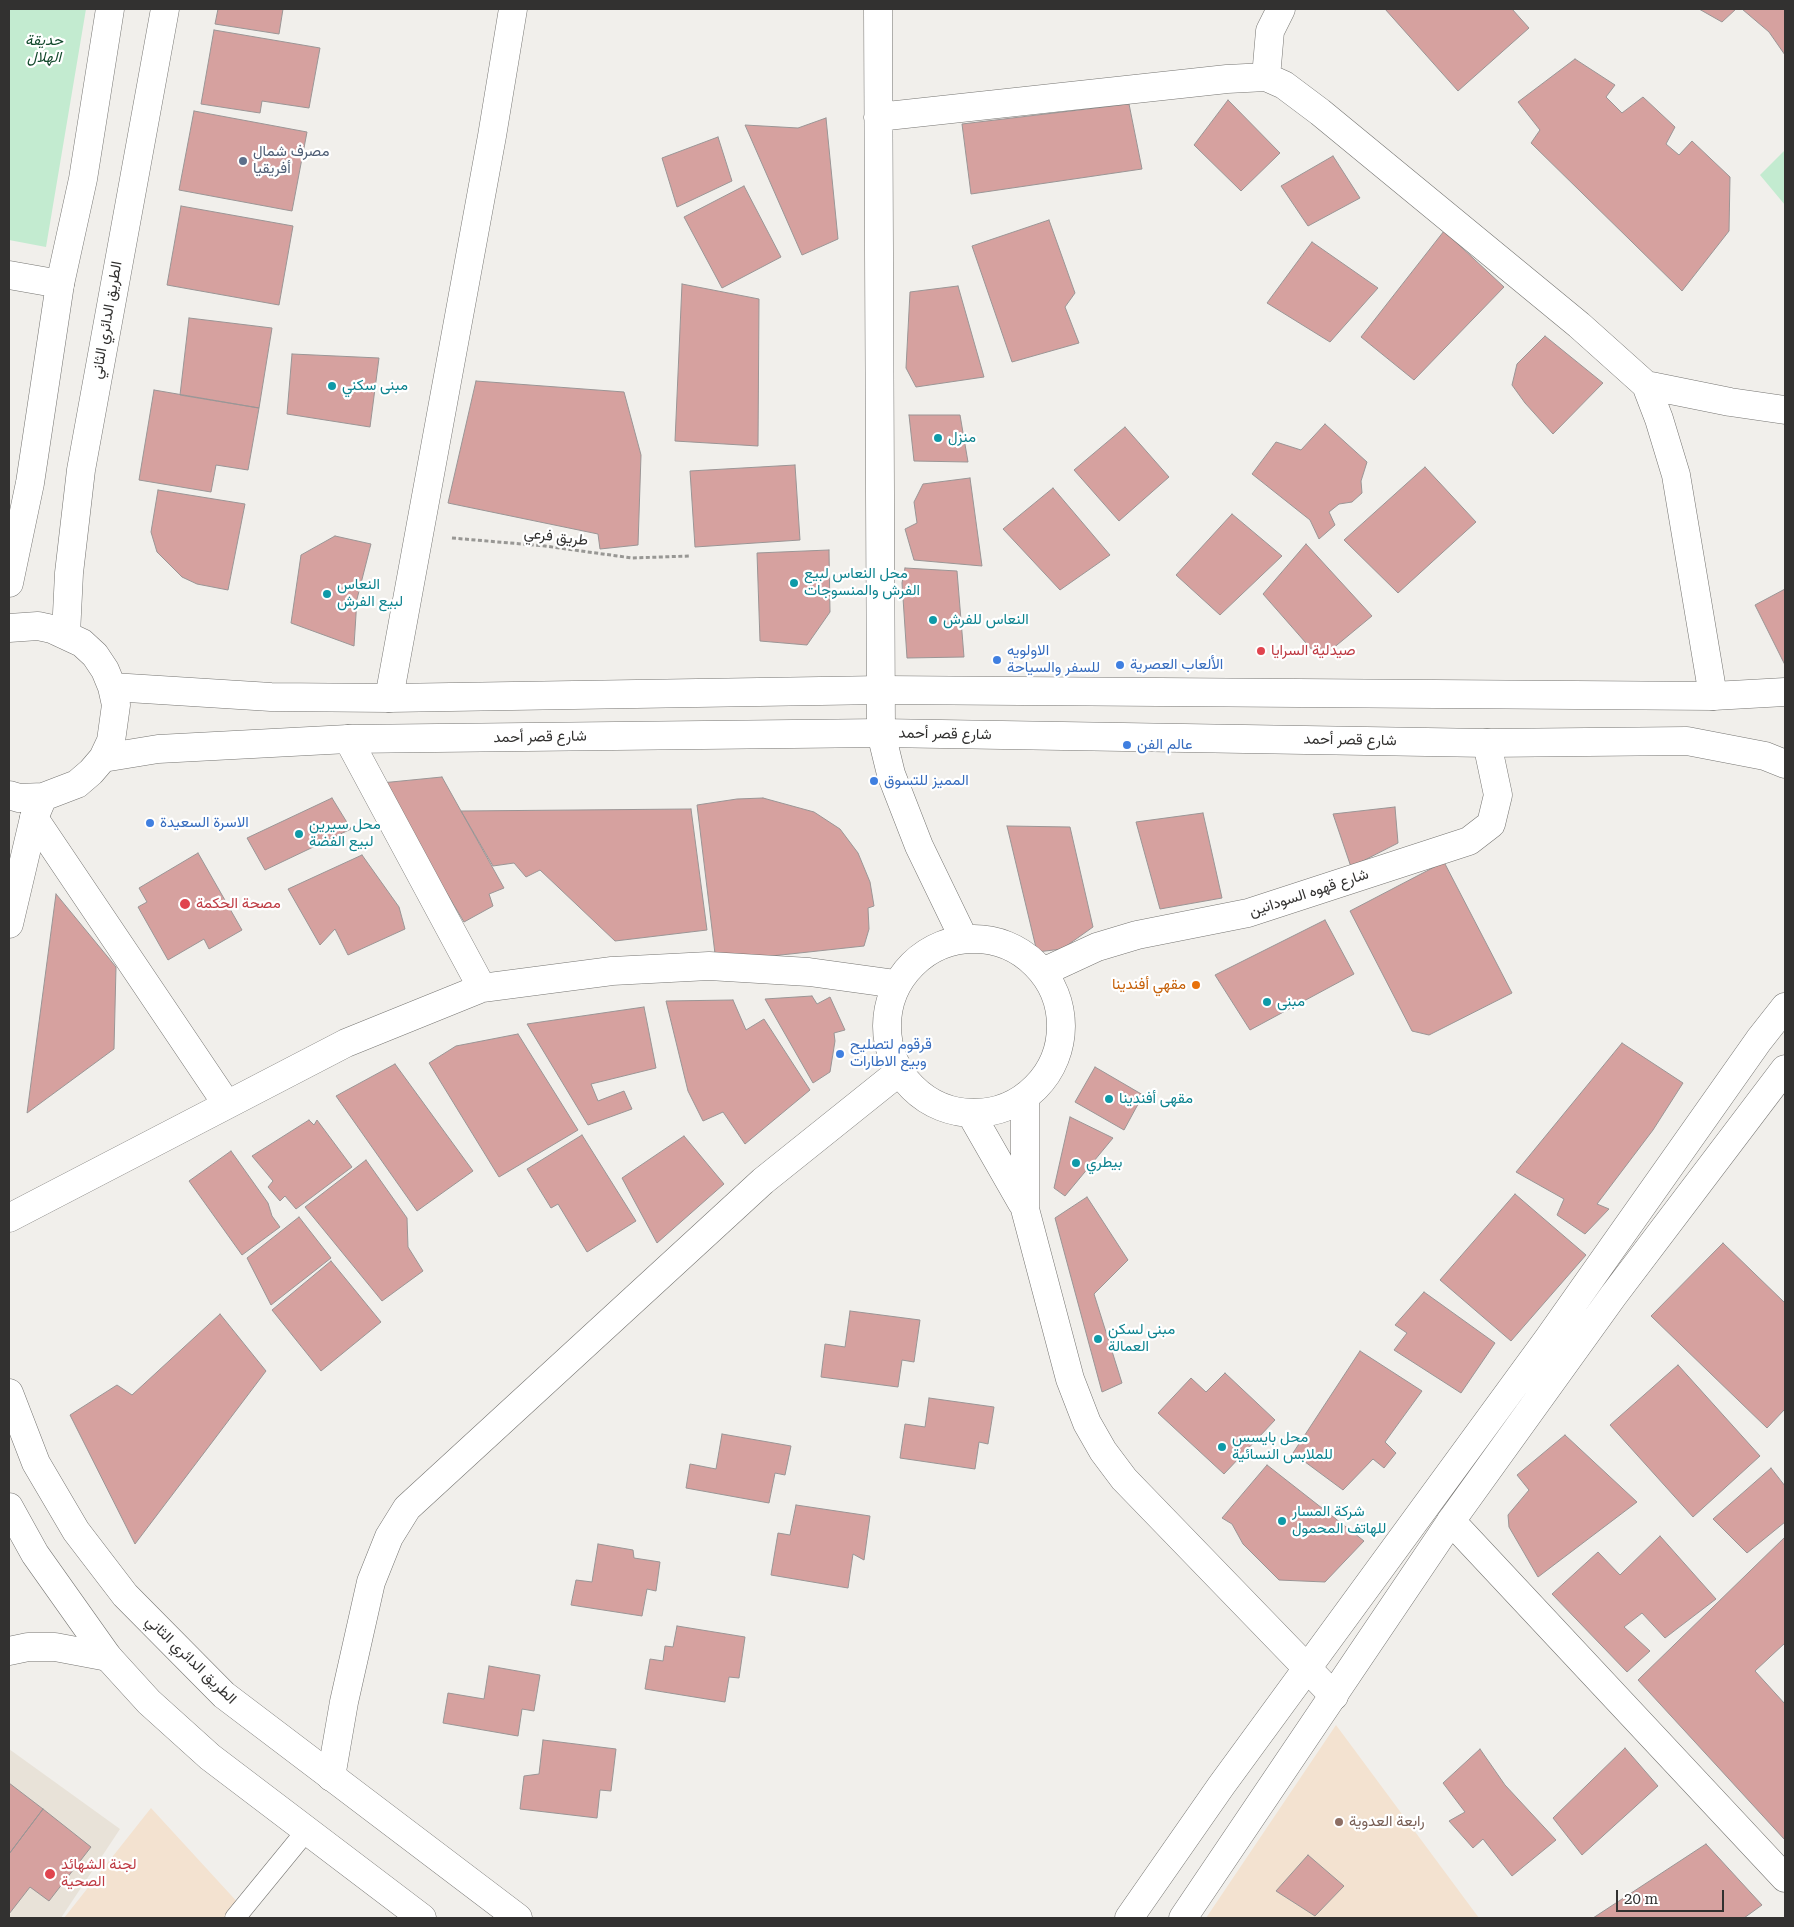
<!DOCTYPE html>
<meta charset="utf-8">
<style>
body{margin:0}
#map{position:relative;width:1794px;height:1927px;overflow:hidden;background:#f1efeb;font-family:"Roboto Serif",serif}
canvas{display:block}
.frame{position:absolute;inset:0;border:10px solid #323130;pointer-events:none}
.scale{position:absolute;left:1616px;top:1890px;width:108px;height:22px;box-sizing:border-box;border:2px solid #323130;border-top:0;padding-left:6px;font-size:15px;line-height:18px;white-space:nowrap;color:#323130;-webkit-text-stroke:4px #fff;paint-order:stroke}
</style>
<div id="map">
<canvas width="1794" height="1927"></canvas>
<div class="frame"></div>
<div class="scale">20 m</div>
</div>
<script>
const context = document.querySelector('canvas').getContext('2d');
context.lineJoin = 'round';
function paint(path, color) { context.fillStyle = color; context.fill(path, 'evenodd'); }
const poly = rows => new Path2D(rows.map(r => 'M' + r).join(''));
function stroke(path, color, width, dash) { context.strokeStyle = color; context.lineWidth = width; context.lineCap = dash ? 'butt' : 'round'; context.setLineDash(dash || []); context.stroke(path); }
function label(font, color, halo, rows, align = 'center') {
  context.font = font + ' "Roboto Serif",Vazirmatn,serif'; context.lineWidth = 4.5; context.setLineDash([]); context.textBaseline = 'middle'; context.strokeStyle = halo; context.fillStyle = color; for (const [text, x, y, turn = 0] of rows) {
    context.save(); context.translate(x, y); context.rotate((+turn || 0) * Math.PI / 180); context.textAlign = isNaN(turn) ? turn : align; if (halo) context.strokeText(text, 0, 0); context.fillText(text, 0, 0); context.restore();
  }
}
paint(poly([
 [9,1749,120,1829,61,1918,9,1918]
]), '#e8e2d8');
paint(poly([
 [1336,1725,1479,1918,1206,1918],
 [151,1808,252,1918,64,1918]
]), '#f3e2d0');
paint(poly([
 [9,9,86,9,46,247,9,240],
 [1785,150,1785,205,1760,175]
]), '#c3ebd0');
const building = poly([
 [218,9,283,9,279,34,215,24,218,9],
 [1385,9,1512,9,1529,28,1458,91,1385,9],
 [1699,9,1736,9,1722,22,1699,9],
 [1742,9,1785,9,1785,55,1769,32,1742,9],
 [214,30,320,48,309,108,262,101,260,113,201,104,214,30],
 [1575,59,1615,85,1606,97,1622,113,1643,97,1675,127,1666,144,1679,155,1692,141,1730,177,1729,231,1682,291,1531,143,1540,130,1518,102,1575,59],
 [1228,100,1280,153,1241,191,1194,145,1228,100],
 [1129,104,1142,169,971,194,962,124,1129,104],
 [194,111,307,132,292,211,179,190,194,111],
 [826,118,838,239,802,255,745,125,798,128,826,118],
 [718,137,732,181,677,207,662,158,718,137],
 [1333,156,1360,198,1308,226,1281,186,1333,156],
 [744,186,781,257,722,288,684,217,744,186],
 [181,206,293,226,279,305,167,285,181,206],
 [1049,220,1075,293,1065,307,1079,343,1012,362,972,246,1049,220],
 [1444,231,1504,287,1414,380,1361,337,1444,231],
 [1312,242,1378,288,1330,342,1267,303,1312,242],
 [682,284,759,299,758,446,675,441,682,284],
 [958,286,984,377,916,387,906,368,910,292,958,286],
 [189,318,272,328,259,408,180,395,189,318],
 [1545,336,1603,383,1553,434,1525,403,1512,385,1517,364,1545,336],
 [292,354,379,358,370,427,287,414,292,354],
 [476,381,624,392,641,455,638,545,600,549,598,534,448,503,476,381],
 [154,390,259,408,248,470,216,465,211,492,139,480,154,390],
 [909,415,960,415,968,462,914,461,909,415],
 [1325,424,1367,462,1361,481,1362,493,1352,502,1339,504,1329,512,1335,525,1319,539,1310,520,1252,474,1276,442,1301,450,1325,424],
 [1125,427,1169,477,1119,521,1074,470,1125,427],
 [795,465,800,540,695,547,690,471,795,465],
 [1425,467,1476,522,1398,593,1344,540,1425,467],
 [970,478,982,566,914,560,905,529,917,523,914,502,923,484,970,478],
 [1053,488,1110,555,1060,590,1003,529,1053,488],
 [158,490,245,504,228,590,197,584,182,577,157,552,151,532,158,490],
 [1232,514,1282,556,1220,615,1176,575,1232,514],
 [335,536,371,544,357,599,354,646,291,623,301,555,335,536],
 [1306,544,1372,616,1320,659,1263,594,1306,544],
 [829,550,830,612,807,645,760,641,757,553,829,550],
 [905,568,957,571,964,657,907,658,902,583,905,568],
 [1785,589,1785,665,1755,605,1785,589],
 [442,777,504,888,489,894,493,906,464,922,381,783,442,777],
 [332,798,351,829,265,870,247,838,332,798],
 [763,798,814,812,840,829,858,853,870,882,874,906,868,908,869,929,864,946,716,962,697,805,737,799,763,798],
 [1395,807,1398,843,1351,867,1333,814,1395,807],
 [691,809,707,930,615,941,540,870,526,877,514,863,493,866,461,811,691,809],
 [1203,813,1222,898,1160,909,1136,822,1203,813],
 [1007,826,1070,827,1093,927,1062,949,1037,952,1007,826],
 [198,853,242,930,209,949,204,939,168,960,138,907,147,902,139,888,198,853],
 [362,855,399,907,405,929,348,955,335,929,320,945,288,889,362,855],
 [1444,862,1512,993,1429,1035,1412,1031,1350,911,1444,862],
 [56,894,116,967,114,1049,27,1113,56,894],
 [1325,920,1354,974,1250,1030,1215,975,1325,920],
 [812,996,817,1004,830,997,845,1030,834,1033,835,1041,830,1072,813,1083,765,999,812,996],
 [733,1000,746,1030,764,1019,810,1090,745,1144,723,1112,703,1121,688,1091,666,1001,733,1000],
 [644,1007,656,1068,591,1084,598,1101,624,1091,632,1109,588,1125,527,1024,644,1007],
 [518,1034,578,1130,499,1177,429,1063,456,1046,518,1034],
 [1622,1043,1683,1083,1653,1130,1597,1204,1609,1209,1585,1234,1557,1215,1564,1199,1516,1172,1622,1043],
 [395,1064,473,1171,417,1211,336,1096,395,1064],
 [1095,1067,1143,1095,1124,1130,1075,1102,1095,1067],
 [1070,1117,1113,1138,1065,1196,1054,1188,1070,1117],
 [309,1120,314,1125,317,1120,352,1167,296,1209,285,1196,280,1201,268,1187,273,1181,252,1156,309,1120],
 [582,1135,636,1221,587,1252,558,1204,551,1208,527,1169,582,1135],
 [684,1136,724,1184,657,1243,622,1178,684,1136],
 [231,1151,268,1203,272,1216,280,1227,242,1255,189,1181,231,1151],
 [366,1160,407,1218,408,1247,423,1271,382,1301,305,1207,366,1160],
 [1515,1194,1586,1255,1511,1341,1440,1280,1515,1194],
 [1087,1197,1128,1260,1094,1294,1122,1383,1102,1392,1055,1218,1087,1197],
 [299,1217,331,1258,271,1305,247,1258,299,1217],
 [1723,1243,1785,1303,1785,1409,1767,1428,1651,1316,1723,1243],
 [331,1261,381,1322,321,1371,272,1310,331,1261],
 [1424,1292,1495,1343,1461,1393,1394,1350,1407,1333,1395,1325,1424,1292],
 [850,1311,920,1320,914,1362,902,1360,898,1387,821,1377,825,1344,845,1347,850,1311],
 [220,1314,266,1371,135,1544,70,1415,117,1385,132,1395,220,1314],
 [1360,1351,1422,1391,1385,1442,1396,1453,1384,1468,1373,1459,1343,1490,1293,1453,1360,1351],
 [1678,1365,1760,1456,1693,1517,1610,1425,1678,1365],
 [1225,1373,1275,1420,1224,1474,1158,1413,1191,1378,1206,1392,1225,1373],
 [929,1398,994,1407,988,1444,979,1442,975,1469,900,1458,905,1424,925,1427,929,1398],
 [722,1434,791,1446,785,1475,775,1473,769,1503,686,1488,690,1464,716,1469,722,1434],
 [1565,1435,1637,1502,1538,1577,1509,1527,1508,1515,1529,1490,1517,1475,1565,1435],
 [1267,1465,1364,1541,1325,1582,1279,1580,1243,1544,1232,1524,1222,1518,1267,1465],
 [1771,1468,1785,1486,1785,1522,1747,1553,1713,1519,1771,1468],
 [796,1505,870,1516,864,1560,853,1554,848,1588,771,1575,778,1533,790,1535,796,1505],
 [1660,1536,1716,1599,1665,1638,1642,1613,1624,1627,1650,1651,1627,1672,1552,1594,1598,1552,1620,1575,1660,1536],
 [1785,1537,1785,1643,1755,1671,1785,1704,1785,1840,1638,1680,1785,1537],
 [598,1544,633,1550,634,1558,660,1562,656,1591,647,1589,642,1616,571,1605,576,1580,592,1582,598,1544],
 [677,1626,745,1637,739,1678,729,1677,725,1702,645,1689,650,1659,663,1661,665,1646,673,1647,677,1626],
 [489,1666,540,1675,534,1711,522,1709,518,1736,443,1723,448,1693,484,1699,489,1666],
 [543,1740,616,1749,611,1791,600,1790,597,1818,520,1809,524,1776,539,1774,543,1740],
 [1625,1748,1658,1786,1582,1855,1553,1818,1625,1748],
 [1480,1749,1505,1785,1556,1840,1512,1876,1483,1839,1473,1848,1449,1821,1465,1812,1443,1783,1480,1749],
 [9,1783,43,1809,9,1854,9,1783],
 [43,1809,91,1847,49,1901,30,1887,9,1914,9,1854,43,1809],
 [1706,1844,1762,1905,1744,1918,1593,1918,1706,1844],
 [1308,1855,1344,1886,1315,1916,1276,1891,1308,1855]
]);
paint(building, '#d6a19f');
stroke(building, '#9a9595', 1);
const service = poly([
 [235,1918,307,1830]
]);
const minor = poly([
 [878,9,881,733,891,774,919,846,964,939],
 [1266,77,1270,31,1281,9],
 [878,117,1227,79,1266,77,1284,85,1320,112,1579,325,1646,385,1659,419,1676,475,1713,696],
 [9,275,60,284],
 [1646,385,1730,402,1785,410],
 [389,698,492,136,513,9],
 [348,739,482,988],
 [34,818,226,1103],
 '887 1026a87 87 0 1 1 174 0a87 87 0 1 1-174 0Z',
 [1043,972,1097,947,1137,935,1248,913,1469,841,1491,824,1498,795,1487,743],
 [1025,1098,1025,1209,1070,1379,1087,1423,1103,1451,1124,1479,1334,1696],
 [971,1114,1022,1203],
 [9,1218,346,1043,482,988,612,971,709,966,809,972,896,984],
 [1451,1521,1785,1878],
 [9,1651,28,1647,55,1647,108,1657],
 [331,1777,344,1702,371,1582,389,1537,407,1508,763,1181,899,1072]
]);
const primary = poly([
 [9,583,30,483,60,284,83,179,110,9],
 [9,628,38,626,52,629,82,643,95,655,105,670,112,687,116,705,111,741,103,758,91,772,77,784,43,797,19,798,9,795],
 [66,634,69,573,81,470,165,9],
 [112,687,271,697,389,698,882,690,1713,696,1785,692],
 [103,758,158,749,348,739,881,733,1487,743,1687,741,1765,756,1785,764],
 [9,924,34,818,43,797],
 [9,1393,36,1463,76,1531,125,1595,224,1695,518,1918],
 [9,1507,35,1554,108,1657,149,1702,210,1757,422,1918],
 [1129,1918,1221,1786,1548,1339,1759,1040,1785,1007],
 [1183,1918,1451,1521,1613,1296,1785,1069]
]);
stroke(service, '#767572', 21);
stroke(minor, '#767572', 29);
stroke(primary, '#767572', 29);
stroke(poly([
 [452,538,545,546,632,558,689,556]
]), '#989794', 3, [4, 2.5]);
stroke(service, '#fff', 20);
stroke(minor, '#fff', 28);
stroke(primary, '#fff', 28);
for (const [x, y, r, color] of [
 [243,161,5,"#5c6f8a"],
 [332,386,5,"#0f9aa8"],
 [938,438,5,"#0f9aa8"],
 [794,583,5,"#0f9aa8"],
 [327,594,5,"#0f9aa8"],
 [933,620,5,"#0f9aa8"],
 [1261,651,5,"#e0444e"],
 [997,660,5,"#3f7fe0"],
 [1120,665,5,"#3f7fe0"],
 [1127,745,5,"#3f7fe0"],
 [874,781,5,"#3f7fe0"],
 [150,823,5,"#3f7fe0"],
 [299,834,5,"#0f9aa8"],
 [185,904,6,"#e0444e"],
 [1196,985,5,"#e8710a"],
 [1267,1002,5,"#0f9aa8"],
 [840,1054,5,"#3f7fe0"],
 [1109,1099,5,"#0f9aa8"],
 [1076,1163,5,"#0f9aa8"],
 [1098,1339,5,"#0f9aa8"],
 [1222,1447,5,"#0f9aa8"],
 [1282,1521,5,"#0f9aa8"],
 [1339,1822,5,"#8d6e63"],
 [50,1874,6,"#e0444e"]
]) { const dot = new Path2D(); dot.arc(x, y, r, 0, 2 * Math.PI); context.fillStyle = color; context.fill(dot); stroke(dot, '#fff', 2); }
label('italic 15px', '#144a2d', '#fff', [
 ["حديقة",44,41],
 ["الهلال",44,58]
]);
label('15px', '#4e5e75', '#fff', [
 ["مصرف شمال",253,152],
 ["أفريقيا",253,169]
], 'left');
label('15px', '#323130', '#fff', [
 ["الطريق الدائري الثاني",107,320,-80],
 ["طريق فرعي",556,537,7],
 ["شارع قصر أحمد",945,734,1],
 ["شارع قصر أحمد",540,737,-1],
 ["شارع قصر أحمد",1350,740,1],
 ["شارع قهوه السودانين",1309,893,-18],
 ["الطريق الدائري الثاني",191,1660,44]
]);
label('15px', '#0d838f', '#fff', [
 ["مبنى سكني",342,386],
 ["منزل",948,438],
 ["محل النعاس لبيع",804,574],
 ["الفرش والمنسوجات",804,591],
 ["النعاس",337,585],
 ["لبيع الفرش",337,602],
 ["النعاس للفرش",943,620],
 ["محل سيرين",309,825],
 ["لبيع الفضة",309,842],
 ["مبنى",1277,1002],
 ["مقهى أفندينا",1119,1099],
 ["بيطري",1086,1163],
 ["مبنى لسكن",1108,1330],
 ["العمالة",1108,1347],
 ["محل بايسس",1232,1438],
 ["للملابس النسائية",1232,1455],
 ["شركة المسار",1292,1512],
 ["للهاتف المحمول",1292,1529]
], 'left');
label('15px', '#366cbe', '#fff', [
 ["الاولويه",1007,651],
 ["للسفر والسياحة",1007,668],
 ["الألعاب العصرية",1130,665],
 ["عالم الفن",1137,745],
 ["المميز للتسوق",884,781],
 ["الاسرة السعيدة",160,823],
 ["قرقوم لتصليح",850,1045],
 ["وبيع الاطارات",850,1062]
], 'left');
label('15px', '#be3a42', '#fff', [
 ["صيدلية السرايا",1271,651],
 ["مصحة الحكمة",196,904],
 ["لجنة الشهائد",61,1865],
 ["الصحية",61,1882]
], 'left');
label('15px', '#c56008', '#fff', [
 ["مقهي أفندينا",1186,985]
], 'right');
label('15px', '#785e54', '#fff', [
 ["رابعة العدوية",1349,1822]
], 'left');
</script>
